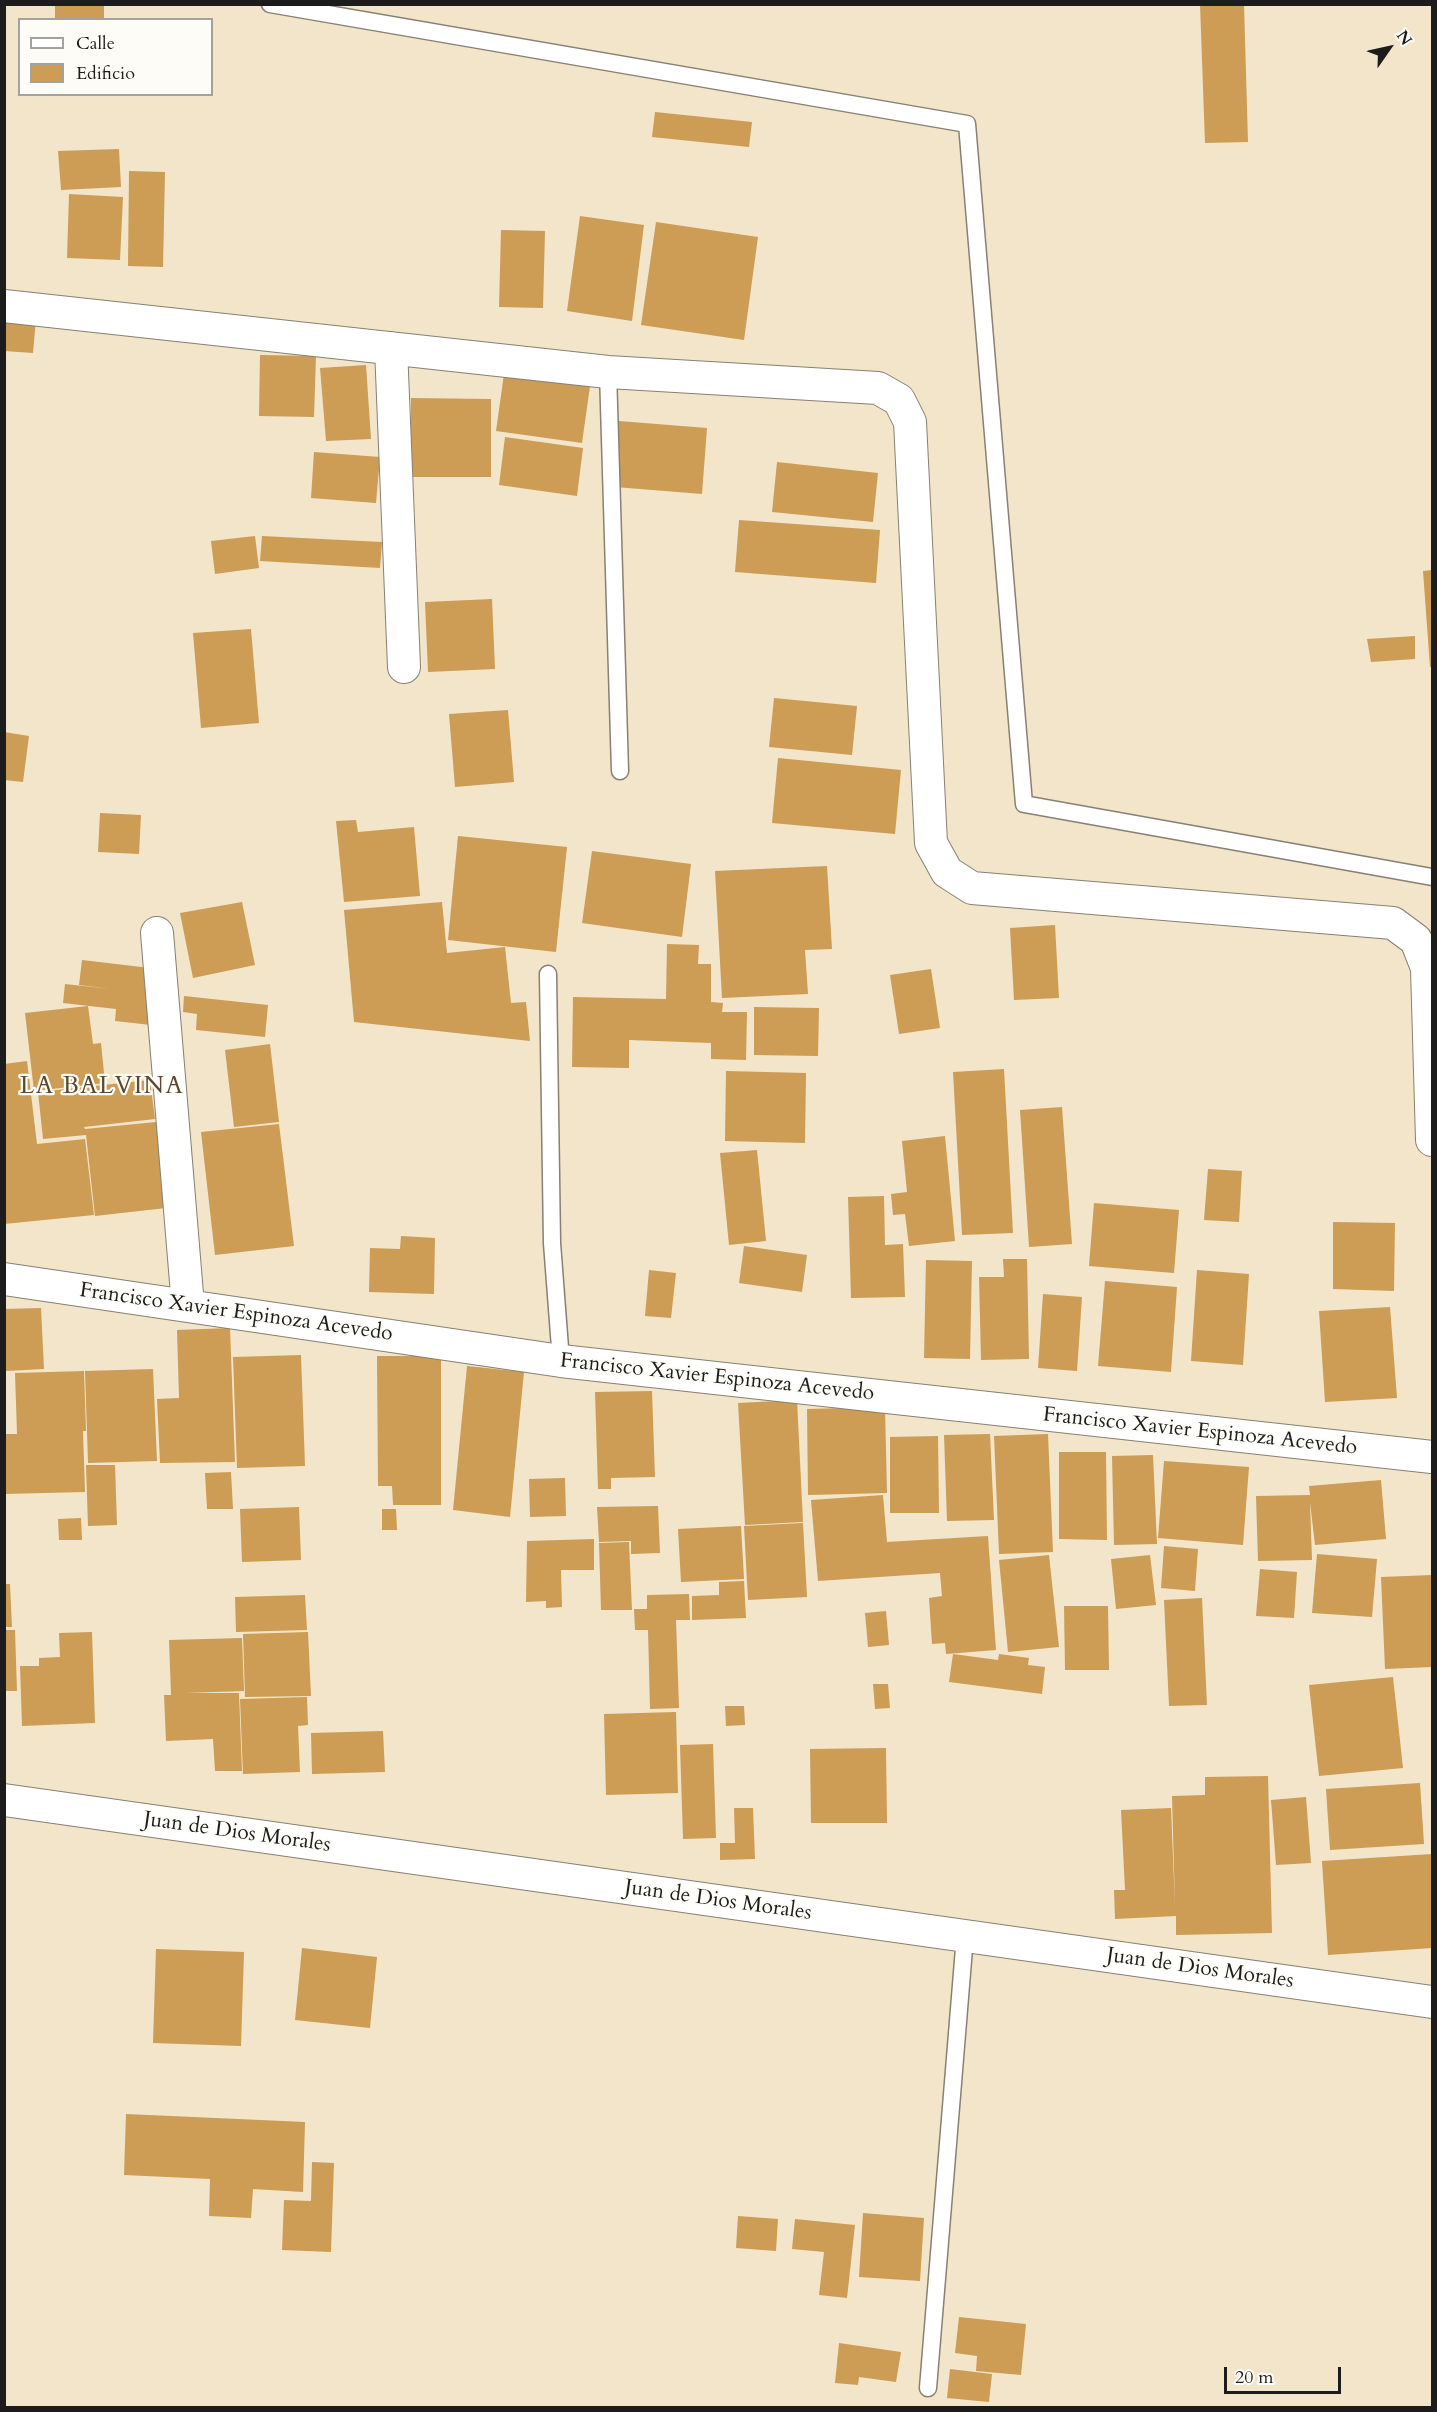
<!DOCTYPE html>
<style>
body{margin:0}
#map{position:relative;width:1437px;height:2412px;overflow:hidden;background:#f2e5ca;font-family:Cardo,serif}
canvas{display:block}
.frame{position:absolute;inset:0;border:6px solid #1c1c1c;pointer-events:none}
.legend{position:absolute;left:18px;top:18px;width:195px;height:78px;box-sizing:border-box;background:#fdfcf7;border:2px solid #a3a29f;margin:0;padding:8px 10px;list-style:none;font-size:18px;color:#1c1c1c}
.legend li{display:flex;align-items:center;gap:12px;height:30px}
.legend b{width:30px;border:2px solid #a3a29f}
.north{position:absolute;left:1359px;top:18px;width:60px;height:60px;-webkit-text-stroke:4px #fdfcf7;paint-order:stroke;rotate:56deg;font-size:16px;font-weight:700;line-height:24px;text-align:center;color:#1c1c1c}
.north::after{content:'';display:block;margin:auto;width:21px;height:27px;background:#1c1c1c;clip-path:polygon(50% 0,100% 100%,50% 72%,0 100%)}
.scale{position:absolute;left:1224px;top:2367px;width:117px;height:27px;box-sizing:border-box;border:3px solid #1c1c1c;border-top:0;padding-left:8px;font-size:18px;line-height:21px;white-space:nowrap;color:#1c1c1c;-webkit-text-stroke:4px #fdfcf7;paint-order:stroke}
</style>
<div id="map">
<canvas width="1437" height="2412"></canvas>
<div class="frame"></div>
<ul class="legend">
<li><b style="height:8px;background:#fff"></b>Calle</li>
<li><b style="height:16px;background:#cd9c55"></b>Edificio</li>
</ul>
<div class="north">N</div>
<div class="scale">20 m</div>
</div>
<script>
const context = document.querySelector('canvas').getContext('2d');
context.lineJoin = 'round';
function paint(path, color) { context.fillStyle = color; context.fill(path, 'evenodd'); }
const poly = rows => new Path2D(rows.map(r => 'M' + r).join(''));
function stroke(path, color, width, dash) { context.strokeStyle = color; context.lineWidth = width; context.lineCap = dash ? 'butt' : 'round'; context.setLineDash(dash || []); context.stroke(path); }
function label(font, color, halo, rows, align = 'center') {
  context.font = font + ' Cardo,serif'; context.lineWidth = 4.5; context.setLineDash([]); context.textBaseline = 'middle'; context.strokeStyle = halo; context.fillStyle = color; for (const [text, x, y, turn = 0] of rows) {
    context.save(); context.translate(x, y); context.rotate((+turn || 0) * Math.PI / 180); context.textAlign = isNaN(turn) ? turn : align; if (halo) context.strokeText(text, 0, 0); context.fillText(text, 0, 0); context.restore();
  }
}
paint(poly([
 [55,4,104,4,104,18,55,18],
 [1200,4,1244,4,1248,142,1205,143],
 [655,112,752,122,749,147,652,137],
 [119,149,121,187,61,190,58,151],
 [129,171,165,172,163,267,128,266],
 [69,194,123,197,120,260,67,258],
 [580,216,644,225,632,321,567,311],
 [656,222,758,237,744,340,641,325],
 [501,230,545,231,543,308,499,307],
 [4,316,36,319,33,353,4,351],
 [260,355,316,356,314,417,259,416],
 [366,365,371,439,326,441,320,368],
 [504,374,590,386,582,443,496,431],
 [411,398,491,399,491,477,411,477],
 [619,421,707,428,702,494,615,487],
 [505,437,583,448,577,496,499,485],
 [314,452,380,457,376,503,311,498],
 [777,462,878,473,873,522,772,512],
 [739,520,880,530,876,583,735,572],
 [255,536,259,568,215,574,211,541],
 [262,536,382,542,380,568,260,561],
 [1432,570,1432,667,1430,667,1423,571],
 [492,599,495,669,428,672,425,602],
 [251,629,259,723,201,728,193,633],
 [1415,636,1415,659,1371,662,1367,639],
 [774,698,857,706,852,755,769,747],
 [508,710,514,782,455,787,449,714],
 [4,732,29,736,23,782,4,780],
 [778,758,901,770,895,834,772,823],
 [100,813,141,815,139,854,98,852],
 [356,820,358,832,414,827,420,896,344,902,336,821],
 [458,836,567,847,556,952,448,940],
 [592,851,691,864,682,937,582,923],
 [827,866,832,949,805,950,808,994,722,998,715,871],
 [242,902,255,965,193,978,180,913],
 [442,902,447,953,505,947,511,1003,526,1002,530,1041,354,1022,344,910],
 [1055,925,1059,998,1014,1000,1010,928],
 [667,944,699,945,698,964,711,964,711,1002,723,1003,722,1012,747,1012,746,1060,711,1059,711,1043,629,1040,629,1068,572,1067,573,997,666,999],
 [82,960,150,968,151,1025,115,1021,116,1009,63,1003,65,984,111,989,79,985],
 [931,969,940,1028,899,1034,890,975],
 [184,996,268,1005,265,1037,196,1030,197,1014,183,1012],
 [88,1006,93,1044,101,1043,105,1083,34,1091,25,1013],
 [754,1007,819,1008,818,1056,754,1055],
 [270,1044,279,1122,234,1127,225,1050],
 [27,1061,37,1144,85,1139,94,1215,4,1224,4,1064],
 [1004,1069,1013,1233,962,1235,953,1072],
 [726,1071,806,1073,805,1143,725,1141],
 [150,1080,155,1119,84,1127,85,1129,156,1122,166,1208,95,1216,86,1135,43,1139,38,1092],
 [1062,1107,1072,1244,1029,1247,1020,1110],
 [279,1124,294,1246,215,1255,201,1132],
 [945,1136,955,1241,909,1246,905,1214,893,1215,891,1194,907,1192,902,1141],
 [757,1150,766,1241,729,1245,720,1153],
 [1208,1169,1242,1171,1239,1222,1204,1220],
 [884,1196,885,1245,903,1244,905,1297,851,1298,848,1197],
 [1094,1203,1179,1210,1174,1273,1089,1266],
 [1333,1222,1395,1223,1394,1291,1333,1289],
 [401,1236,435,1238,434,1294,369,1292,370,1248,400,1249],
 [744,1246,807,1255,802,1292,739,1283],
 [1003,1259,1027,1259,1029,1359,981,1360,979,1277,1004,1277],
 [926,1260,972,1261,970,1359,924,1358],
 [649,1270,676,1273,671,1318,645,1316],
 [1197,1270,1249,1274,1243,1365,1191,1361],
 [1105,1281,1177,1287,1171,1372,1098,1366],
 [1043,1294,1082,1297,1077,1371,1038,1368],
 [1390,1307,1397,1398,1325,1402,1319,1311],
 [41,1308,44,1369,6,1371,4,1309],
 [230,1328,235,1462,160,1463,157,1399,179,1398,177,1330],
 [301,1355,305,1466,237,1468,233,1357],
 [377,1356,441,1356,441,1505,393,1505,392,1486,378,1486],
 [467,1366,524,1372,510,1517,453,1510],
 [153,1369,157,1461,88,1463,85,1371],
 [84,1371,86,1431,83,1431,85,1492,4,1494,4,1434,17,1434,15,1373],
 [652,1391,655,1477,611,1478,611,1489,598,1489,595,1392],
 [797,1400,803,1522,745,1525,738,1403],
 [885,1407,887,1493,808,1495,807,1409],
 [990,1434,994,1520,947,1521,944,1435],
 [1048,1434,1053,1552,999,1554,994,1436],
 [938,1436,939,1513,890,1513,890,1437],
 [1059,1452,1106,1452,1107,1540,1059,1539],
 [1153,1455,1157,1544,1114,1545,1112,1456],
 [1164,1461,1249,1467,1243,1545,1158,1538],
 [86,1465,115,1465,117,1525,88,1526],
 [231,1472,233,1509,207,1509,205,1473],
 [565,1478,566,1516,530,1517,529,1479],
 [1381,1480,1386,1539,1315,1545,1310,1502,1312,1560,1258,1561,1256,1496,1310,1495,1309,1486],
 [883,1495,887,1542,988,1536,996,1650,946,1654,945,1643,932,1644,929,1598,942,1596,940,1573,818,1581,811,1500],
 [658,1506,660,1553,631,1554,631,1541,599,1542,597,1507],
 [299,1507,301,1560,242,1562,240,1509],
 [382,1509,396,1509,397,1530,382,1530],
 [81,1518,82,1540,59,1540,58,1519],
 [803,1523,807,1597,748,1600,744,1526],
 [741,1526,744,1579,681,1582,678,1529],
 [594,1539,594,1570,561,1570,562,1607,546,1608,546,1601,526,1602,527,1541],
 [629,1542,632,1610,601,1610,599,1543],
 [1164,1546,1198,1549,1195,1591,1161,1588],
 [1317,1554,1377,1559,1372,1617,1312,1613],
 [1049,1555,1059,1647,1008,1652,999,1560],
 [1150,1555,1156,1605,1116,1609,1111,1559],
 [1260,1569,1297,1572,1294,1618,1256,1616],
 [1432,1575,1432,1667,1385,1669,1381,1577],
 [744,1581,746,1618,692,1620,692,1596,719,1595,719,1582],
 [4,1584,10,1584,12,1627,4,1627],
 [689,1594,690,1620,676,1620,679,1708,650,1709,648,1630,635,1630,634,1609,647,1609,647,1595],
 [305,1595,307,1630,236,1632,235,1597],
 [1202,1598,1207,1705,1169,1706,1164,1600],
 [1064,1606,1108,1606,1109,1670,1065,1670],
 [886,1611,889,1645,868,1647,865,1613],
 [4,1630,15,1630,17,1691,4,1691],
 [92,1632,95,1723,22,1726,20,1666,39,1666,39,1658,60,1657,59,1633],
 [308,1632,311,1696,245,1697,243,1634],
 [242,1638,244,1691,185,1693,239,1693,242,1771,215,1771,213,1739,166,1741,164,1695,171,1695,169,1640],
 [953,1654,998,1660,999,1654,1029,1658,1028,1665,1045,1667,1042,1694,949,1682],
 [1393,1677,1403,1768,1319,1776,1309,1685],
 [873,1684,888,1684,890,1708,875,1709],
 [307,1697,308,1725,298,1726,300,1772,243,1774,240,1699],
 [725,1706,744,1706,745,1725,726,1726],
 [676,1712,678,1793,606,1795,604,1714],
 [383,1731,385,1772,312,1774,311,1733],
 [713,1744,716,1838,683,1839,680,1745],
 [886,1748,887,1823,811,1823,810,1749],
 [1268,1776,1272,1933,1176,1935,1176,1916,1115,1919,1114,1890,1125,1890,1121,1810,1171,1808,1175,1907,1172,1796,1205,1795,1205,1777],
 [1420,1783,1424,1844,1330,1850,1326,1789],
 [1306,1797,1311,1863,1276,1865,1271,1800],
 [734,1808,753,1808,755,1859,720,1860,720,1843,735,1843],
 [1432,1854,1432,1948,1328,1955,1322,1861],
 [302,1948,377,1957,370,2028,295,2020],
 [156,1949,244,1952,241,2046,153,2043],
 [126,2114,305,2122,303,2192,253,2189,251,2218,209,2216,210,2179,124,2175],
 [312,2162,334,2163,331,2252,282,2250,284,2200,311,2201],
 [863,2213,924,2218,920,2281,859,2277],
 [738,2216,778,2219,776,2251,736,2248],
 [795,2219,855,2225,847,2298,819,2295,824,2252,792,2249],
 [959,2317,1026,2324,1021,2375,976,2371,977,2356,955,2353],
 [839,2343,901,2352,896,2382,859,2377,858,2385,835,2383],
 [950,2369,992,2374,989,2402,947,2398]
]), '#cd9c55');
const lane = poly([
 [270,4,967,124,1024,804,1432,877],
 [608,372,620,771],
 [548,974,552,1243,561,1361],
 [928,2388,965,1936]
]);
const street = poly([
 [4,306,608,372,878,388,899,400,910,422,931,843,947,872,972,888,1393,923,1416,940,1427,968,1432,1140],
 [391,348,404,667],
 [157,933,188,1306],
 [4,1279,561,1361,1432,1457],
 [4,1800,1432,2002]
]);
stroke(lane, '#878073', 19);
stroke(street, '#878073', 34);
stroke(lane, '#fff', 16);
stroke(street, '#fff', 32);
label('21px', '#1c1c1c', '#fdfcf7', [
 ["Francisco Xavier Espinoza Acevedo",236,1313,8],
 ["Francisco Xavier Espinoza Acevedo",717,1378,6],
 ["Francisco Xavier Espinoza Acevedo",1200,1432,6],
 ["Juan de Dios Morales",237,1833,8],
 ["Juan de Dios Morales",718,1901,8],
 ["Juan de Dios Morales",1200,1969,8]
]);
context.letterSpacing = '1.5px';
label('24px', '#5a4930', '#fdfcf7', [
 ["LA BALVINA",102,1087]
]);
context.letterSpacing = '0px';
</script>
